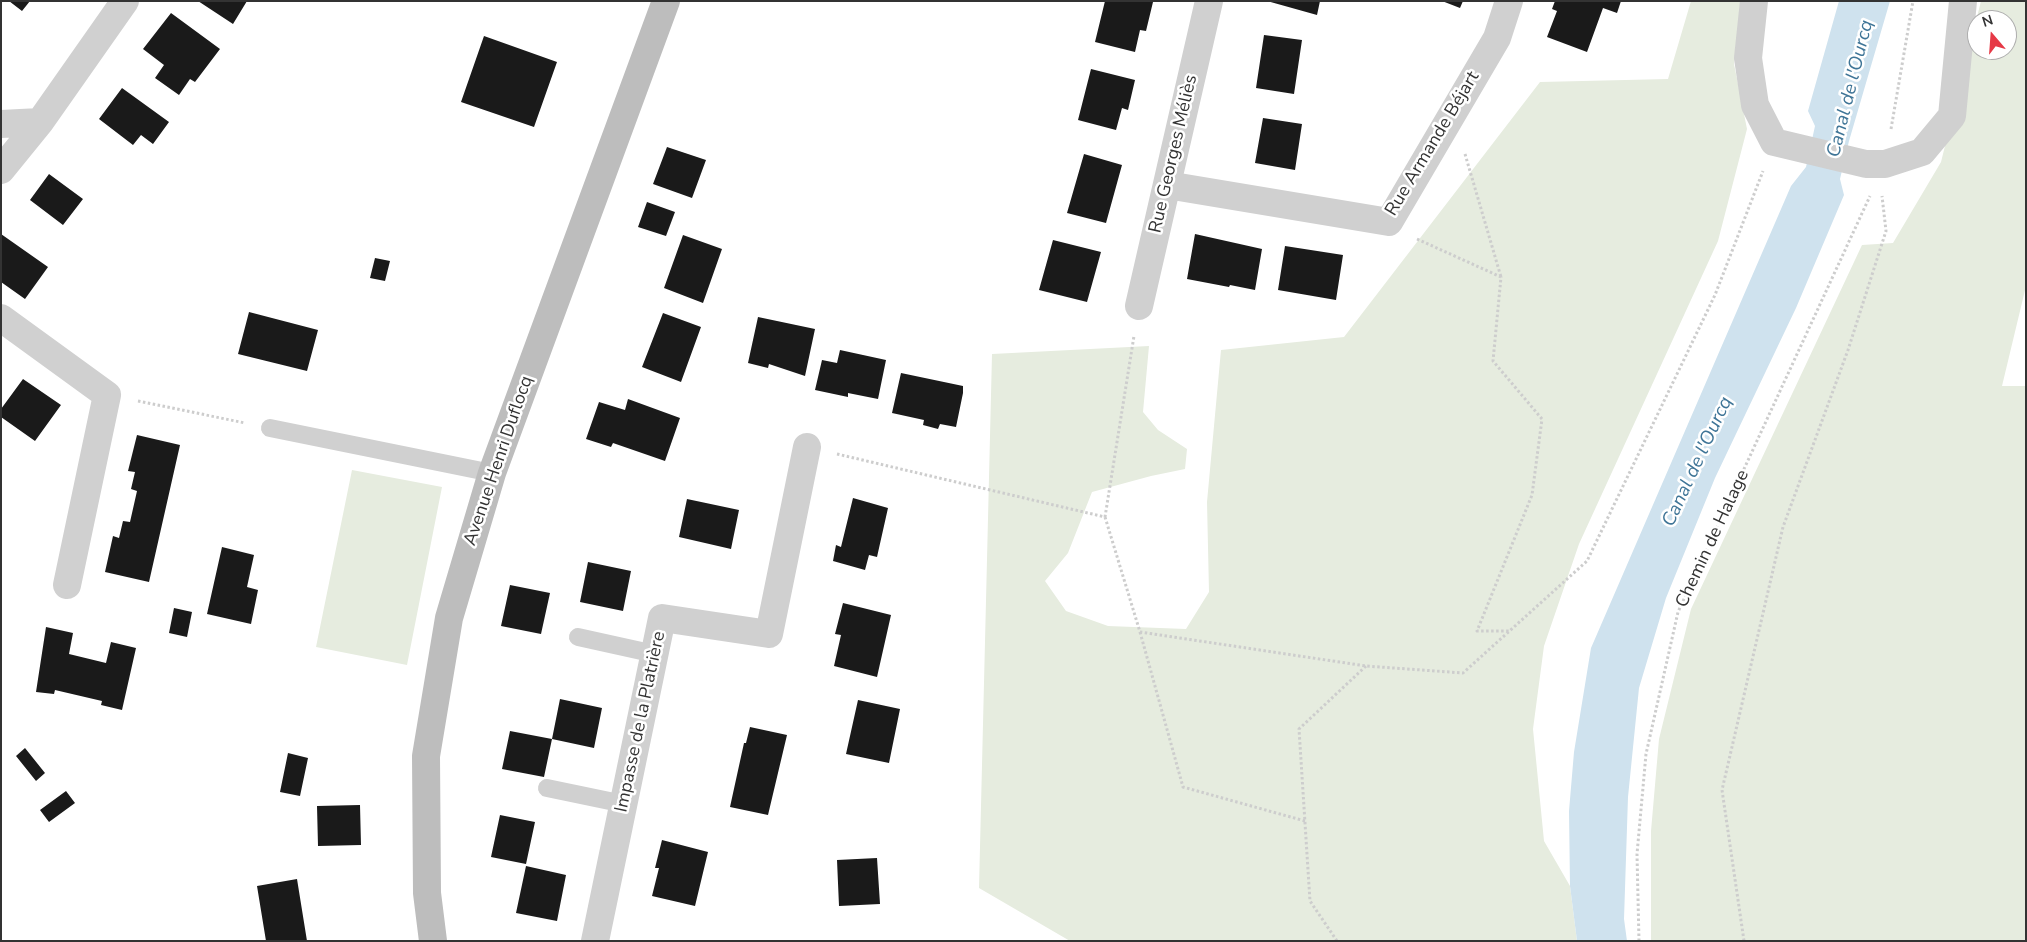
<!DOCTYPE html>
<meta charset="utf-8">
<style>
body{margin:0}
#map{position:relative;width:2027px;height:942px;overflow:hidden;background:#fff;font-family:"Nunito Sans",sans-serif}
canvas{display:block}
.frame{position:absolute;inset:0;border:2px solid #333;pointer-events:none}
.north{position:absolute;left:1967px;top:10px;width:50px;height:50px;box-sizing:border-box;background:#fff;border:1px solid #adadad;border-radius:50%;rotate:342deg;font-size:14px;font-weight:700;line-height:20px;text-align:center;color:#333}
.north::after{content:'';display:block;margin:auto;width:18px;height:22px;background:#e63946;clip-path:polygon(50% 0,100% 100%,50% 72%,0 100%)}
</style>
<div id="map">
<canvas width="2027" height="942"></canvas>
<div class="frame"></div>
<div class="north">N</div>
</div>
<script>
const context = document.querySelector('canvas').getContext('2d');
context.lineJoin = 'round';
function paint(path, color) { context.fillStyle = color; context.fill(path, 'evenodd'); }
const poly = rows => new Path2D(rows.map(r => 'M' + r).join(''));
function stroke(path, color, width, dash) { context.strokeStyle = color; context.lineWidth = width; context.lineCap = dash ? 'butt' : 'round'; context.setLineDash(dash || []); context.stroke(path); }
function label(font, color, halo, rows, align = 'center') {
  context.font = font + ' "Nunito Sans",sans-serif'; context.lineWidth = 5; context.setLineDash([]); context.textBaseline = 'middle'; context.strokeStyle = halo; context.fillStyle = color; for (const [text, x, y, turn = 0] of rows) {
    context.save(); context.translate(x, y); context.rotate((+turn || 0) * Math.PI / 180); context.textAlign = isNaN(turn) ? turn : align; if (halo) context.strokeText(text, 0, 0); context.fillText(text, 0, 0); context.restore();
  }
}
paint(poly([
 [1691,1,1741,1,1734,64,1747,129,1718,241,1579,544,1544,646,1533,729,1544,841,1570,886,1577,941,1070,941,979,888,992,354,1149,346,1143,412,1158,430,1187,449,1185,469,1151,476,1092,492,1068,553,1045,581,1066,611,1108,626,1186,629,1209,592,1207,502,1221,350,1344,337,1540,82,1668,79],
 [1981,1,2026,1,2026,286,2002,386,2026,386,2026,941,1651,941,1651,831,1659,739,1691,609,1862,245,1893,243,1941,162],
 [1977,20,2007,20,2007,50,1977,50],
 [352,470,442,487,407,665,316,647]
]), '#e6ecdf');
paint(poly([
 [1839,1,1890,1,1849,141,1840,179,1844,195,1796,308,1715,478,1666,598,1639,688,1628,797,1624,919,1627,941,1577,941,1570,886,1569,811,1574,752,1591,648,1791,186,1806,167,1815,126,1808,111]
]), '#cfe2ee');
paint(poly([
 [9,1,30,1,22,11],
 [198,1,247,1,233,24],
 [1105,1,1153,2,1146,31,1140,30,1135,52,1095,42],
 [1267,1,1320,1,1317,15],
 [1442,1,1463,1,1460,8],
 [1555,1,1621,1,1617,13,1603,8,1587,52,1547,37,1557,11,1552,9],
 [171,13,220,49,195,82,190,79,179,95,155,78,164,65,143,49],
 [1264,35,1302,40,1294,94,1256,88],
 [484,36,557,62,534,127,461,102],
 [1091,69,1135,80,1128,110,1122,108,1116,130,1078,120],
 [122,88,169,122,153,144,141,135,133,145,99,119],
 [1263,118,1302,124,1295,170,1255,163],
 [667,147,706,160,692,198,653,184],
 [1084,154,1122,165,1106,223,1067,213],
 [49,174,83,199,63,225,30,200],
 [647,202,675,212,666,236,638,227],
 [1,234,48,267,25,299,1,282],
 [1195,234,1262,249,1255,290,1230,285,1229,287,1187,279],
 [683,235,722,249,703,303,664,288],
 [1053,240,1101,252,1087,302,1039,290],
 [1285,246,1343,255,1336,300,1278,290],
 [375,258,390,261,385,281,370,278],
 [249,312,318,330,307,371,238,354],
 [663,313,701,327,681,382,642,367],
 [758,317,815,329,805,376,769,364,768,368,748,363],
 [840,350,886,360,878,399,848,393,848,397,815,390,822,360,837,363],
 [901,373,963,386,963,393,956,427,940,424,938,429,923,425,924,420,892,413],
 [23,379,61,405,35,441,1,417,1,409],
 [628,399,680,418,665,461,613,443,611,447,586,439,599,402,625,410],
 [137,435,180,445,149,582,105,572,113,536,119,538,123,521,130,522,137,491,131,489,135,472,128,471],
 [853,498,888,508,877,557,869,555,865,570,833,561,836,545,841,547],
 [687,499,739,510,731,549,679,537],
 [222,547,254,555,247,587,258,590,251,624,207,614],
 [588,562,631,571,623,611,580,602],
 [510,585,550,593,541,634,501,626],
 [843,603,891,615,877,677,834,666,841,635,835,634],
 [174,608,192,612,187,637,169,633],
 [46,627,73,633,69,654,106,663,111,642,136,648,122,710,101,705,102,701,55,690,54,694,36,692],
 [560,699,602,708,594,748,552,739],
 [858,700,900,709,889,763,846,754],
 [750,727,787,735,768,815,730,807,744,743,746,743],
 [510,731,552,739,544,777,502,769],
 [25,748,45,773,36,781,16,756],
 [288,753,308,758,300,796,280,792],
 [66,791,75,803,49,822,40,810],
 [360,805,361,845,318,846,317,806],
 [500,815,535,822,526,864,491,857],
 [662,840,708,852,695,906,652,896,659,868,655,868],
 [877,858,880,904,839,906,837,860],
 [526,866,566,875,557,921,516,913],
 [297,879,307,941,266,941,257,886]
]), '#1a1a1a');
stroke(poly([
 [1891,129,1913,1],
 [1465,154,1501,277],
 [1417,239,1501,277,1493,361,1542,419,1532,495,1477,631,1509,631],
 [138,401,245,423],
 [837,454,1105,517,1134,336],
 [1105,517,1140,632,1366,666,1463,673,1587,561,1715,295,1763,171],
 [1140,632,1183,787,1305,821],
 [1337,941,1310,901,1299,729,1366,666],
 [1639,941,1637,854,1646,754,1678,612,1870,196],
 [1744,941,1722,790,1783,527,1848,350,1886,231,1882,196]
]), '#cdcdcd', 3, [2.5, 2.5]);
stroke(poly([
 [270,428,492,473],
 [578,637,655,654],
 [547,788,624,804]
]), '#d0d0d0', 18);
stroke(poly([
 [1754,1,1748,58,1755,105,1774,142,1866,164,1885,164,1922,152,1952,116,1963,1],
 [1,124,40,122,125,1],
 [1,170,40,122],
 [1167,185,1389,222,1497,38,1509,1],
 [1139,306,1209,1],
 [1,318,107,395,67,585],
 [595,941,662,618,769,634,807,447]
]), '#d0d0d0', 28);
stroke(poly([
 [433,941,427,893,426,756,449,618,492,473,666,1]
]), '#bdbdbd', 28);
label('18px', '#333', '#fff', [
 ["Rue Armande Béjart",1433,144,-59],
 ["Rue Georges Méliès",1174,154,-77],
 ["Avenue Henri Duflocq",499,461,-71],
 ["Chemin de Halage",1713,539,-65],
 ["Impasse de la Platrière",641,722,-78]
]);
label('italic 19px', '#3f7597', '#fff', [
 ["Canal de l'Ourcq",1851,89,-76],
 ["Canal de l'Ourcq",1698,462,-65]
]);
</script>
